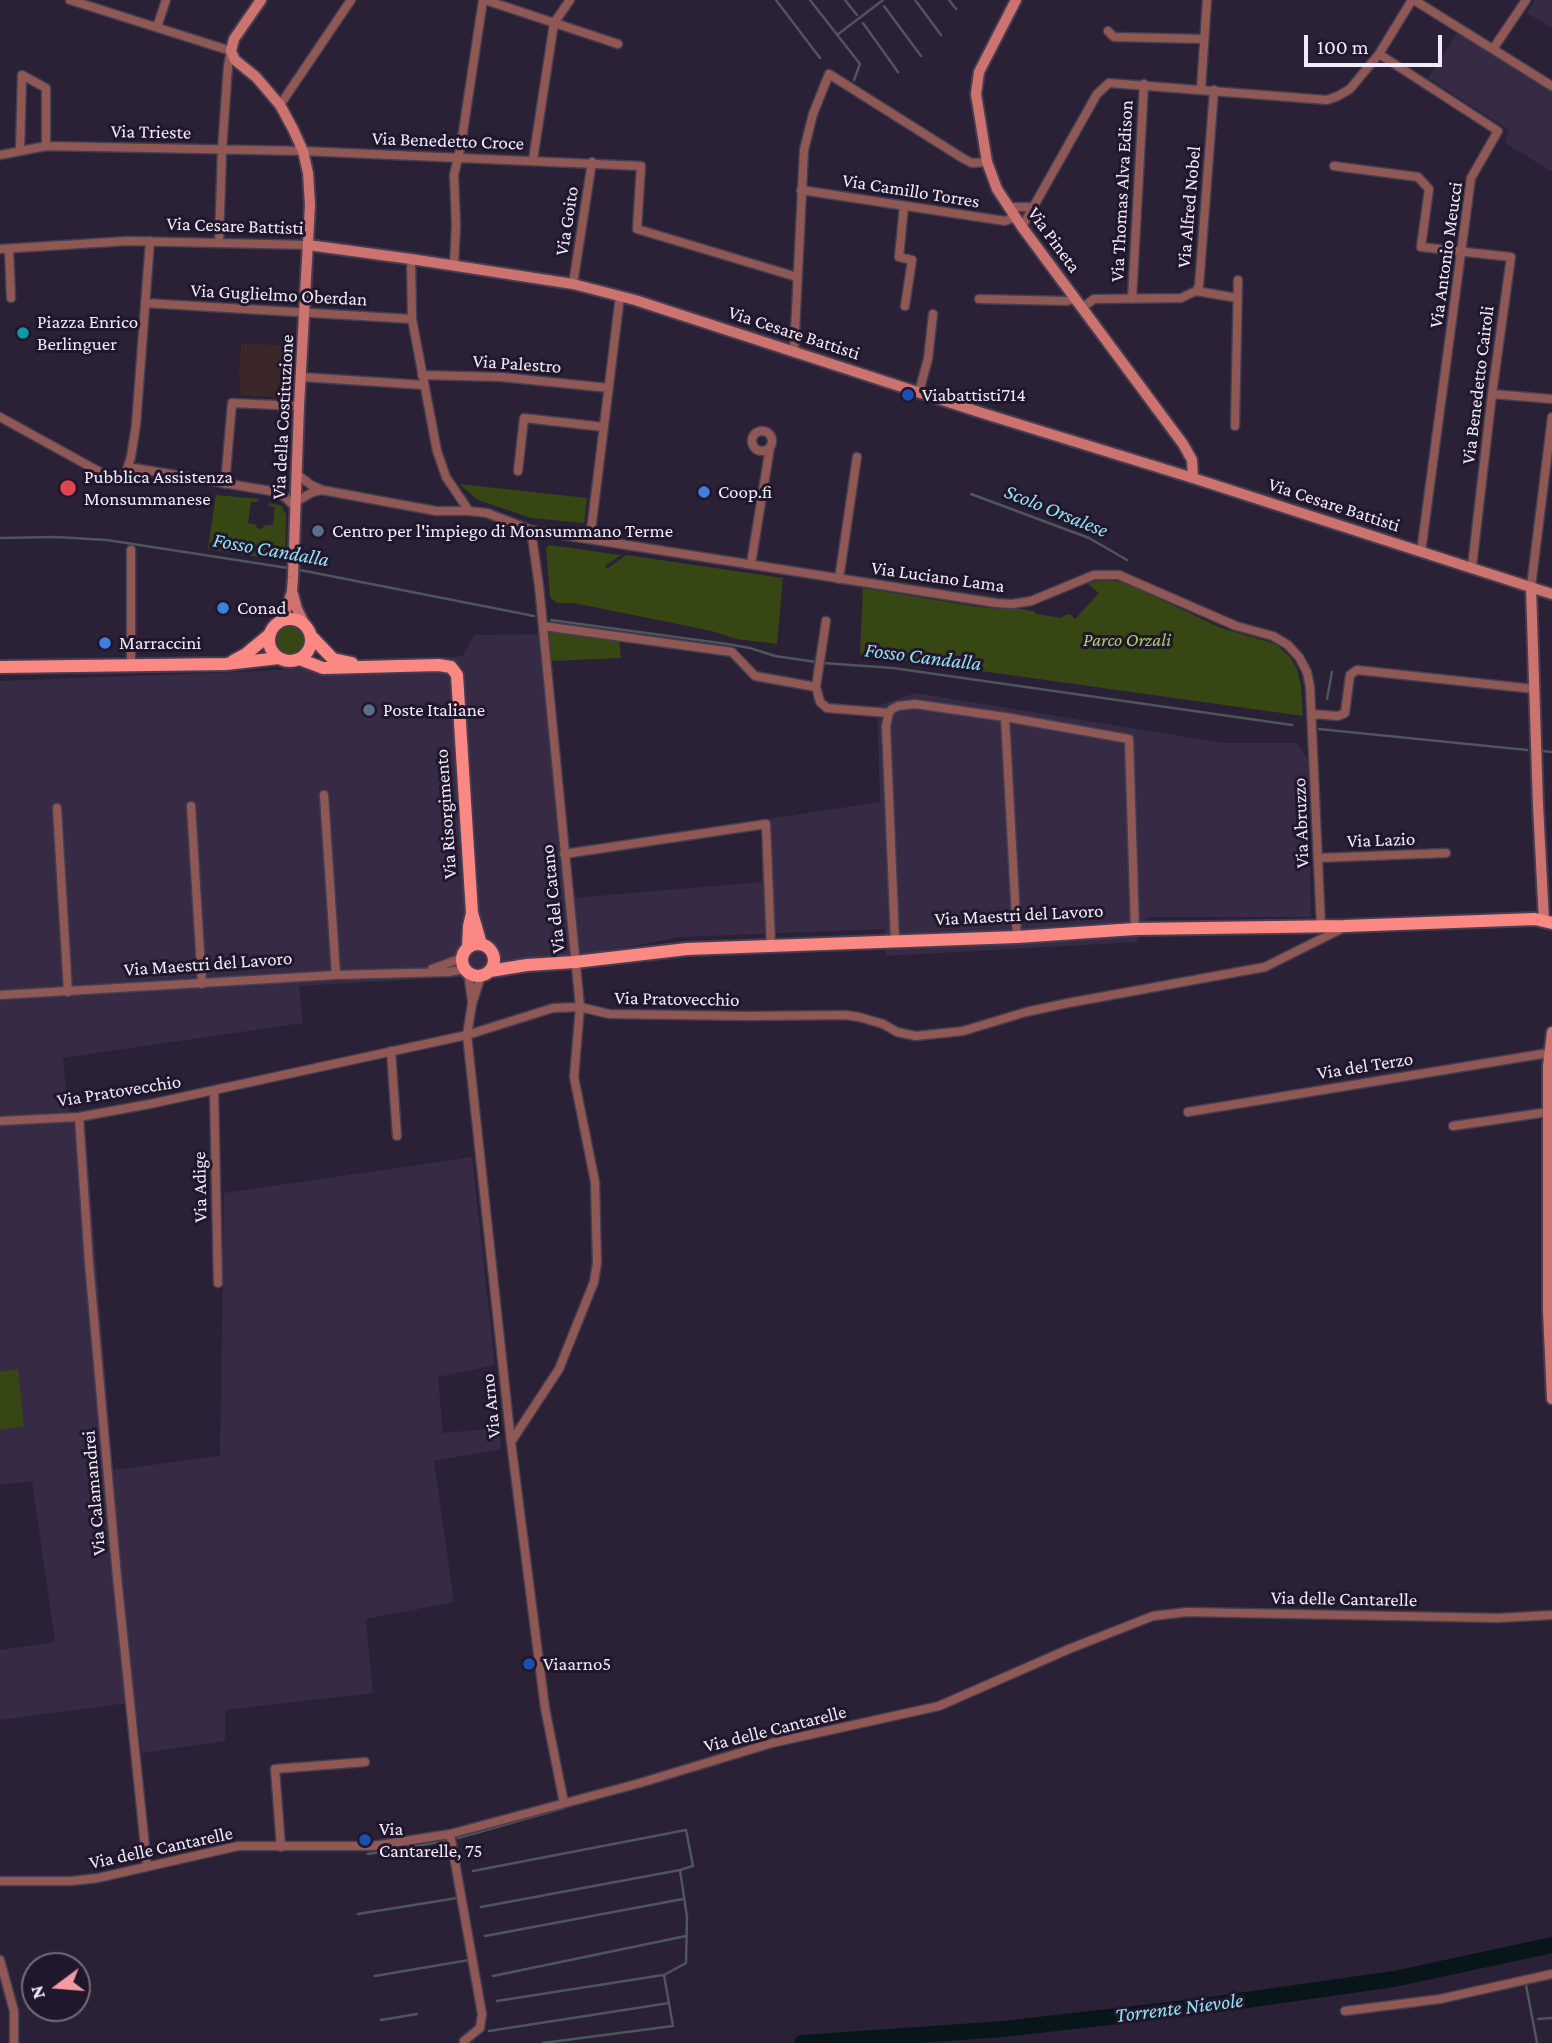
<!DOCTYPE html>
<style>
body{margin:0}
#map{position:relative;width:1552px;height:2043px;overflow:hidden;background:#2a2136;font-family:"Crimson Pro",serif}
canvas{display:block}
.north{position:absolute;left:21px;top:1952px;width:70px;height:70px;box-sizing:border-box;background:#21172c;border:2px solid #746c7e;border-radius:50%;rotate:254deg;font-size:19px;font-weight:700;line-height:28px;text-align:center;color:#f1ebf9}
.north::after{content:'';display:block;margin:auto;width:24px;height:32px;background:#f49aa1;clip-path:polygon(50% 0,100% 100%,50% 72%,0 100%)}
.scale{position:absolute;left:1304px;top:35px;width:138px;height:32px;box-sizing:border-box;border:4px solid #f1ebf9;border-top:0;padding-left:9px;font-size:21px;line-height:24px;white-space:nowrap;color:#f1ebf9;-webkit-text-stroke:5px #21172c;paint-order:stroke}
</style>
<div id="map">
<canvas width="1552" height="2043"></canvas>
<div class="north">N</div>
<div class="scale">100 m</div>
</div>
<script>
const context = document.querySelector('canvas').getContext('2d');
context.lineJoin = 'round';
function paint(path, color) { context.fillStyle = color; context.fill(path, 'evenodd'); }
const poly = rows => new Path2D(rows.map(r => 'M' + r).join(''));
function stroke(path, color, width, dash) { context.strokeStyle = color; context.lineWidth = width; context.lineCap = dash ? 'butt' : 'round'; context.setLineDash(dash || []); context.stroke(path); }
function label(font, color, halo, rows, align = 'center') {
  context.font = font + ' "Crimson Pro",serif'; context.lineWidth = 6; context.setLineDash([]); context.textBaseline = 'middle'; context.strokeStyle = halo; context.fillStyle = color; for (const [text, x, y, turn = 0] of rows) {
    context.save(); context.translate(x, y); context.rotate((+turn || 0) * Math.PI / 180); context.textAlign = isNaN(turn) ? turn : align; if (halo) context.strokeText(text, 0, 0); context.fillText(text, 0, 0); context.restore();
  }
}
paint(poly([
 [1535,0,1552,0,1552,28,1527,13],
 [1458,32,1552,91,1552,172,1504,142,1509,130,1428,78],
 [548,634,573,898,762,882,761,820,880,802,877,706,916,693,1223,743,1296,743,1308,759,1311,917,1148,917,1137,942,886,956,885,929,681,937,475,976,299,986,303,1023,63,1058,68,1109,85,1127,113,1470,220,1456,224,1193,472,1157,495,1365,438,1377,443,1433,499,1428,501,1449,434,1461,454,1602,366,1619,373,1693,225,1710,225,1741,142,1753,135,1702,0,1720,0,1650,55,1642,32,1481,0,1485,0,681,264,671,463,656,474,635]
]), '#362a45');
paint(poly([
 [241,343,295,346,292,398,240,395,239,368]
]), '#3b2728');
paint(poly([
 [459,484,587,498,584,523,531,518,478,500],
 [216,495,259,499,258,502,251,502,248,523,255,524,257,528,261,529,266,525,273,525,275,507,268,506,269,503,282,506,286,515,285,561,208,549],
 [549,545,621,555,605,566,607,569,626,555,783,578,777,644,736,639,712,631,594,607,573,603,557,603,550,597,546,548],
 [1103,580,1124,582,1221,628,1276,644,1290,657,1297,669,1301,686,1303,716,860,654,863,588,973,606,998,609,1022,609,1035,612,1035,614,1062,618,1063,616,1070,614,1075,619,1099,593,1087,583],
 '276 640a14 14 0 1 1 28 0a14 14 0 1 1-28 0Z',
 [552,631,619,640,621,658,551,661,549,633],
 [18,1369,24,1426,0,1430,0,1372]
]), '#374714');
stroke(poly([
 [776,0,820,58],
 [810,0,860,64,854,80],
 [845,0,857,15],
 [915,0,941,35],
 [949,0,956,9],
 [884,6,921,56],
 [863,23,898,72],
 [837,35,883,0],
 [971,494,1089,538,1127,560],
 [0,538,56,537,107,540,288,568],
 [295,569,534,616],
 [551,620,727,644,750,648,775,656,816,662],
 [823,663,893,668,1292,725],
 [1327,699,1332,672],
 [1319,729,1527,750],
 [1543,751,1552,752],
 [458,1838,564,1808],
 [368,1854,446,1841],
 [473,1871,686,1830,693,1866,680,1870,687,1917,686,1963,664,1975,673,2026,543,2043],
 [481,1907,680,1870],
 [358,1914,457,1898],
 [485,1936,683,1899],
 [375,1976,469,1960],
 [493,1976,686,1936],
 [1526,1985,1537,2043],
 [497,2001,663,1975],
 [1538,2019,1552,2018],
 [381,2020,417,2014],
 [489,2031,669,2003]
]), '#4e565c', 2.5);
stroke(poly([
 [802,2043,1004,2029,1204,2006,1394,1979,1552,1945]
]), '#081619', 16);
const street = poly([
 [70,0,231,51,228,66,222,150,219,242],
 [485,0,618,44],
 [1412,0,1379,54,1498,131,1471,178,1421,552],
 [1414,0,1552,86],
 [157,27,166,0],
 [1108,31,1114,37,1204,39],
 [1493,49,1526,0],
 [1201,89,1207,0],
 [280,105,351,0],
 [20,150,22,75,46,88,46,146],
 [0,155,46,146,303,151,641,166,637,229,797,277],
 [533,160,554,23,570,0],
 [1334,166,1418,177,1429,189,1421,247,1511,257,1492,394,1472,567],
 [801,190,1005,221,1015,217],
 [904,206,899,257,912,260,905,306],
 [1008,207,1033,207],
 [1022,227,1097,94,1109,83,1327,100,1338,96,1350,89,1379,54],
 [0,249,128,241,308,245],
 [9,249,11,298],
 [411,259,412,319,437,451,446,477,469,511],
 [454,266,456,225,454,175,461,145,483,0],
 [573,284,592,162],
 [1196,291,1237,298],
 [979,299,1067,301,1076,298],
 [1132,299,1144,84],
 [145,303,412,319],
 [1083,307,1094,299,1181,298,1196,291,1199,286,1214,90],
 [794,352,804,150,813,114,829,74,964,159,972,163,987,162],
 [422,375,501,377,609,388],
 [302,377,424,385],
 [919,392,928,359,933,314],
 [1492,394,1552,399],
 [0,417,109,477,122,476,126,472,131,457,136,425,150,241],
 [1235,426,1238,280],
 '752 441a10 10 0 1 1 20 0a10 10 0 1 1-20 0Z',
 [128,467,271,491,285,497,292,504],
 [518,471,524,418,604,427],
 [298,475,311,485,322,490,436,511,469,511,487,513,531,530,996,603,1012,604,1031,601,1094,575,1119,575,1236,626,1273,636,1288,645,1299,657,1307,672,1310,687,1321,927],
 [225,484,232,403,299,406],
 [297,501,313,492,322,490],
 [590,539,620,296],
 [751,564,770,447],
 [839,579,857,457],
 [1531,587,1552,417],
 [543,626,732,652,755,676,816,687,820,702,827,708,889,713],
 [131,665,131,550],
 [816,687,826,621],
 [1312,714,1338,716,1345,713,1350,675,1357,670,1534,689],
 [1005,717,1017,937],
 [324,795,336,975],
 [191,806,202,984],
 [57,808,68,992],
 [564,854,766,824,771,946],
 [1318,858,1446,853],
 [895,940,886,726,889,713,892,709,898,706,915,704,1005,717,1129,739,1135,929],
 [432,969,462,958],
 [468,973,472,1001],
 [481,976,472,1004,467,1035,511,1442,545,1708,564,1803],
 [0,995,336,975,449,972,464,969],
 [391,1051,397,1136],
 [214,1090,218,1283],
 [1188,1112,1548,1053],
 [79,1117,89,1263,117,1577,147,1866],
 [0,1121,79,1117,150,1104,467,1035,553,1008,580,1007,609,1014,749,1016,845,1015,859,1017,883,1024,897,1032,916,1036,963,1031,1026,1012,1068,1003,1265,967,1343,928],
 [1453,1126,1548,1112],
 [511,1442,559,1369,594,1282,597,1263,595,1182,574,1077,580,1007,539,586,531,530],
 [450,1834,482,2014,480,2028,464,2041],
 [281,1847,275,1769,365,1762],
 [0,1881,72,1881,98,1878,238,1846,373,1846,450,1834,640,1783,772,1743,939,1706,1069,1649,1153,1616,1187,1612,1498,1618,1552,1615],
 [0,1960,14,2011,14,2043],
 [1345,2011,1440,1999,1552,1974]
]);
const secondary = poly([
 [261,0,234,39,231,51,235,60,256,77,280,105,293,129,303,151,308,173,310,205,299,406,293,577,292,591,283,620],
 [1016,0,979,72,976,94,987,162,997,189,1022,227,1183,444,1192,460,1193,478],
 [308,245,411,259,573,284,635,300,979,412,1193,478,1552,594],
 [1531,587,1538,805,1544,921],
 [293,594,297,609,304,623],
 [1552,1032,1548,1066,1548,1311,1552,1399]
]);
const primary = poly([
 '269 640a21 21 0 1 1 42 0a21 21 0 1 1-42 0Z',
 [312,637,333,659,352,663],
 [299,659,323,668,439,665,451,667,457,675,472,913,469,926,468,947],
 [233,661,246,654,269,635],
 [0,667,226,664,279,658],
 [472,913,481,944],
 '462 960a16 16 0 1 1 32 0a16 16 0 1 1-32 0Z',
 [490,971,527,965,575,962,687,949,1017,937,1135,929,1345,926,1535,919,1552,923]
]);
stroke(street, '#463d51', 11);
stroke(secondary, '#463d51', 14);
stroke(primary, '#463d51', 16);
stroke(street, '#905855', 8);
stroke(secondary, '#cc736f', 10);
stroke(primary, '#fb8882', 12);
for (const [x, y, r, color] of [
 [23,333,7,"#0f9aa8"],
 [908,395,7,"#1a4fb4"],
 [68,488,9,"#e0444e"],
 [704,492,7,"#3f7fe0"],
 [318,531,7,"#5c6f8a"],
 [223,608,7,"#3f7fe0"],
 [105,643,7,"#3f7fe0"],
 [369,710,7,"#5c6f8a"],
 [529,1664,7,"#1a4fb4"],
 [365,1840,7,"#1a4fb4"]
]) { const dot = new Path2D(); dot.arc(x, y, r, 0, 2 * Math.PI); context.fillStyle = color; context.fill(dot); stroke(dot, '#21172c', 2.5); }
label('19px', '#f1ebf9', '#21172c', [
 ["Via Trieste",151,132,1],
 ["Via Benedetto Croce",448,141,2],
 ["Via Camillo Torres",911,191,9],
 ["Via Thomas Alva Edison",1122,191,-87],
 ["Via Alfred Nobel",1189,207,-85],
 ["Via Goito",567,221,-81],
 ["Via Cesare Battisti",235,226,2],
 ["Via Pineta",1054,240,54],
 ["Via Antonio Meucci",1446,255,-82],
 ["Via Guglielmo Oberdan",279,295,3],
 ["Via Cesare Battisti",794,333,18],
 ["Via Palestro",517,364,4],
 ["Via Benedetto Cairoli",1478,385,-83],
 ["Via della Costituzione",283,417,-87],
 ["Via Cesare Battisti",1334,505,18],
 ["Via Luciano Lama",938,577,8],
 ["Via Risorgimento",446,814,-94],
 ["Via Abruzzo",1301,823,-92],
 ["Via Lazio",1381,840,-2],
 ["Via del Catano",553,899,-96],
 ["Via Maestri del Lavoro",1019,915,-3],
 ["Via Maestri del Lavoro",208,964,-4],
 ["Via Pratovecchio",677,999,1],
 ["Via del Terzo",1365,1066,-9],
 ["Via Pratovecchio",119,1091,-9],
 ["Via Adige",200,1187,-91],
 ["Via Arno",491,1406,-96],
 ["Via Calamandrei",94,1493,-95],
 ["Via delle Cantarelle",1344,1599,1],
 ["Via delle Cantarelle",775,1729,-14],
 ["Via delle Cantarelle",161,1848,-12]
]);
label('19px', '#f1ebf9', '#21172c', [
 ["Piazza Enrico",37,322],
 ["Berlinguer",37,344],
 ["Viabattisti714",922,395],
 ["Pubblica Assistenza",84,477],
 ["Monsummanese",84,499],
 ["Coop.fi",718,492],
 ["Centro per l'impiego di Monsummano Terme",332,531],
 ["Conad",237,608],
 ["Marraccini",119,643],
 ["Poste Italiane",383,710],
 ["Viaarno5",543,1664],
 ["Via",379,1829],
 ["Cantarelle, 75",379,1851]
], 'left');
label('italic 19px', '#abce67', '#21172c', [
 ["Parco Orzali",1127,640]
]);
label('italic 21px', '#92e1f4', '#21172c', [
 ["Scolo Orsalese",1056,511,22],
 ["Fosso Candalla",271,550,10],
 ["Fosso Candalla",923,657,7],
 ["Torrente Nievole",1179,2008,-7]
]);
</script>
